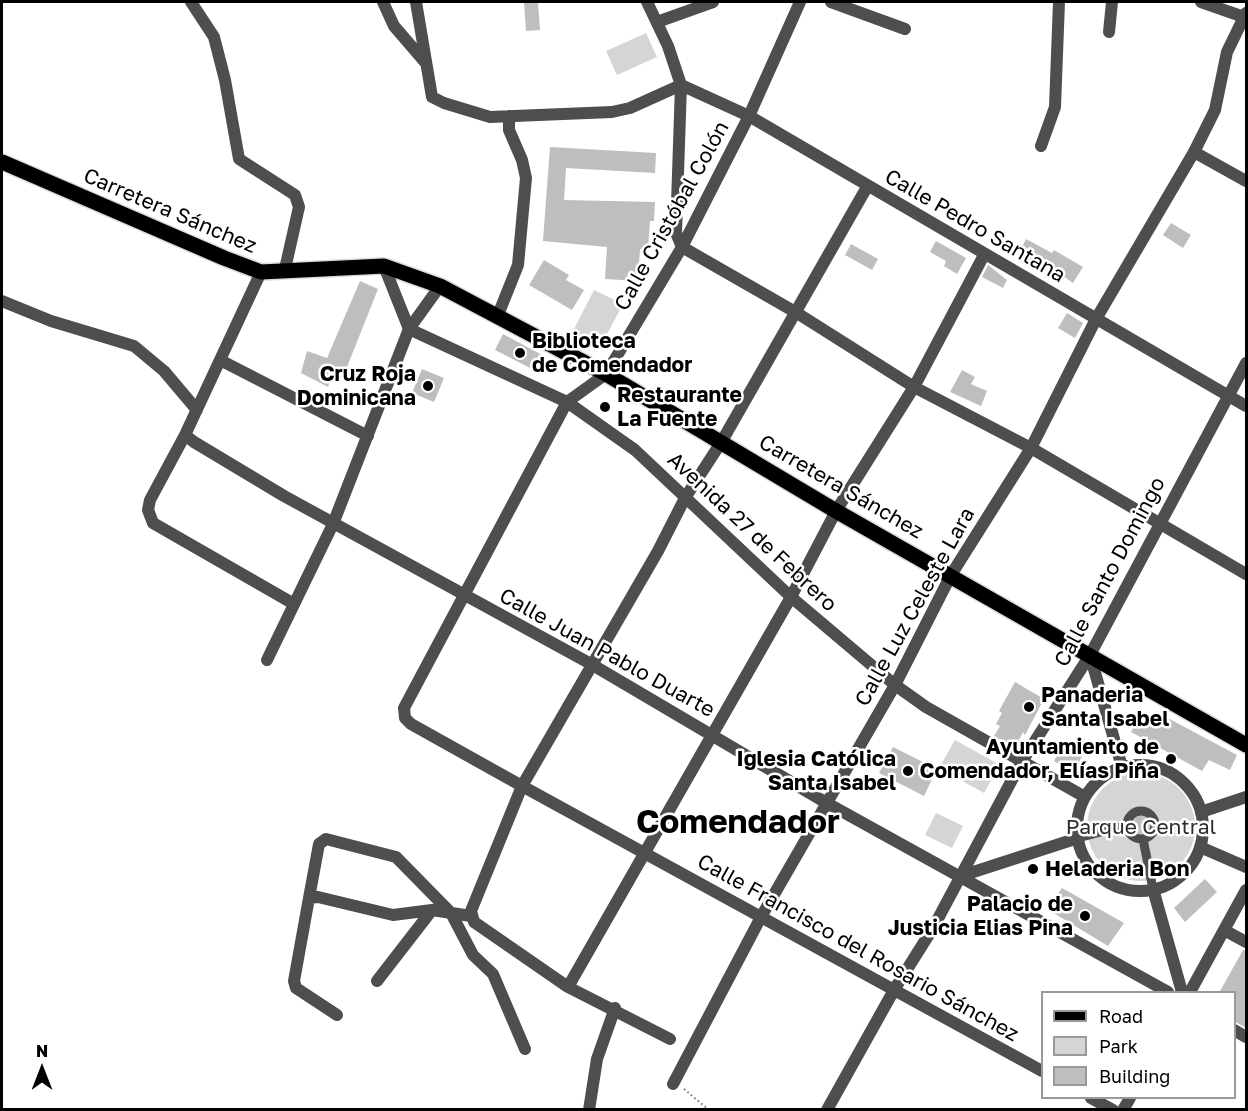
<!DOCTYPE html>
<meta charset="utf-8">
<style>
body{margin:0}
#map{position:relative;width:1248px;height:1111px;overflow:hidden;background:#fff;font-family:"Golos Text",sans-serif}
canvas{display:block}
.frame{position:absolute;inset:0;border:3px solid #000;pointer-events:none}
.legend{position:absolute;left:1041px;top:991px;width:195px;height:108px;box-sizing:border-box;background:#fff;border:2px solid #999;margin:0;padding:8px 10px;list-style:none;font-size:18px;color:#000}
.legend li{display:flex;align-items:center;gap:12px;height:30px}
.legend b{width:30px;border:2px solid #999}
.north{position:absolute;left:12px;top:1039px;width:60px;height:60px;-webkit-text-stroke:4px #fff;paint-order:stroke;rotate:0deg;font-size:16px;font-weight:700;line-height:24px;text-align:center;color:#000}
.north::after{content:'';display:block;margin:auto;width:21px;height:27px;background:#000;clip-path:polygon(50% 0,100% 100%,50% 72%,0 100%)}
</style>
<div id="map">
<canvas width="1248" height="1111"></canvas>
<div class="frame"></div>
<ul class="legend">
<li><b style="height:8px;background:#000"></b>Road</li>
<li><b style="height:16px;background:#d5d5d5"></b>Park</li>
<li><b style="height:16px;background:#bebebe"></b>Building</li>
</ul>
<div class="north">N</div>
</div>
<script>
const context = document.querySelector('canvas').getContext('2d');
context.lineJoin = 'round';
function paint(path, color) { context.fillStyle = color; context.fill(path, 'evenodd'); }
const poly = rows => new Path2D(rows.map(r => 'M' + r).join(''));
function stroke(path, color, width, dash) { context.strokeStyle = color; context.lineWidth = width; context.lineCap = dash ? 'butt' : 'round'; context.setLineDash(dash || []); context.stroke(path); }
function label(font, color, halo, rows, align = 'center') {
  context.font = font + ' "Golos Text",sans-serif'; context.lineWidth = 5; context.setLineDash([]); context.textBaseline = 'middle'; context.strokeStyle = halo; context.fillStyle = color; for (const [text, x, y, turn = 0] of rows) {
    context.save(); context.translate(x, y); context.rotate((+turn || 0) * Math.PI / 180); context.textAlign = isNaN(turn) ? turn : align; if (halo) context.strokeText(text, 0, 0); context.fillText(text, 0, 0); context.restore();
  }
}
paint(poly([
 [646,33,657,57,617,75,606,51],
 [594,290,623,304,598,351,570,337],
 [955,740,1000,765,984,793,939,768],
 '1087 827a54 54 0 1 1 108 0a54 54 0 1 1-108 0Z',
 [936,813,963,826,952,848,925,835]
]), '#d5d5d5');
paint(poly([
 [524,2,538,2,540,30,526,31],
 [550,147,656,153,655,173,566,168,564,200,655,202,654,221,650,221,648,249,640,249,638,281,605,279,607,247,543,241],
 [1171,223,1191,235,1183,248,1163,235],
 [1026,239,1052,253,1054,250,1083,267,1073,283,1035,257,1030,267,1016,259],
 [936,241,966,258,957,274,944,266,946,261,930,252],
 [851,244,878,259,872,270,845,255],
 [544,260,569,275,566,280,584,290,572,310,529,285],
 [988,265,1007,280,1003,288,982,277],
 [360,281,378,289,347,367,335,367,328,387,301,373,307,351,327,358],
 [1067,313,1083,323,1075,338,1058,328],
 [503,334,544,356,536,371,495,350],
 [422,369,444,378,434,402,412,393],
 [962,370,975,377,971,384,987,391,981,406,950,392],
 [1015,682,1044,699,1025,735,1023,732,1015,748,994,736,1000,726,996,724,1002,713,999,711],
 [1164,716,1237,755,1230,770,1209,760,1202,771,1131,732,1138,717,1161,724],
 [1065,742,1084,753,1073,772,1054,761],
 [893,747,937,769,924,796,879,773],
 '1132 825a9 9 0 1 1 18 0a9 9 0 1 1-18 0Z',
 [1205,879,1217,892,1185,922,1174,908],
 [1062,888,1124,923,1108,946,1047,909],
 [1243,950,1246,950,1246,1028,1234,1021,1234,993,1219,993]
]), '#bebebe');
const primary = poly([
 [2,162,224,258,261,272,384,266,440,286,606,374,836,511,1246,745]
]);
stroke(primary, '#dbdbdb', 18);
stroke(poly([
 [684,1089,709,1110]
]), '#707070', 2, [1.5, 3]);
stroke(poly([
 '1127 825a14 14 0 1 1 28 0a14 14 0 1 1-28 0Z',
 [1078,838,1127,825],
 [1143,839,1153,889]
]), '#4e4e4e', 9);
stroke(poly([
 [191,2,214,37,225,80,239,159,295,195,299,207,285,269],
 [383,2,394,26,425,62],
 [416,2,432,97,444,103,490,117,612,112,630,108,681,85,749,116,1246,406],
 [647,2,668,46,681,85,676,233,682,247,797,313,914,387,1031,448,1246,574],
 [800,2,749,116,682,247,606,374,567,402,404,708,405,718,411,724,522,786,1042,1071],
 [831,2,905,29],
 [1201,2,1244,17],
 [657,22,713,2],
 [1109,32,1112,2],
 [1041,146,1055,107,1059,2],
 [1194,152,1246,181],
 [261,272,185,435,194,442,284,496,591,664,825,802,1168,992],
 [2,301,51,321,134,346,164,371,197,410],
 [498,315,518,265,526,178,522,160,509,130,509,116],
 [220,360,368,436],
 [185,435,150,500,148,510,153,523,294,604],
 [1090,655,1122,767],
 [267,660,333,524,409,329,440,286],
 [1201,812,1246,797],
 [961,876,1078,838],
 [1153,889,1182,992],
 [309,898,319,844,326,839,396,857,451,913,473,955,493,974,525,1049],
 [1224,930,1246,942],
 [377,981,432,910],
 [568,987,791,597,836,511,914,387,984,255],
 [1190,992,1246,890],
 [337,1015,296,988,294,981,309,898,318,897,393,915,432,910,471,916],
 [1234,1030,1246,1037],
 [670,1039,568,987,474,922,471,911,522,786,658,551,685,498,722,441,867,187],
 [673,1084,761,917,895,685],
 [1091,1098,1113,1110],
 [589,1110,597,1059,615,1008],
 [827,1110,894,990,933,928,1021,763,1090,655,1246,363],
 [1123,1110,1130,1098]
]), '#4e4e4e', 12);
stroke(poly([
 [384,266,409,329,567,402,635,450,791,597,895,685,926,707,1085,797],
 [895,685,951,575,1031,448,1096,319,1194,152,1215,110,1227,52,1246,13],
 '1077 828a63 63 0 1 1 126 0a63 63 0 1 1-126 0Z',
 [1200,847,1246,867]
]), '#4e4e4e', 12);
stroke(primary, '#000', 15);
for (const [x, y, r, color] of [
 [520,353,6,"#000"],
 [428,386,6,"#000"],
 [605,407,6,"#000"],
 [1029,707,6,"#000"],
 [1171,759,6,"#000"],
 [908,771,6,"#000"],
 [1033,869,6,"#000"],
 [1085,916,6,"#000"]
]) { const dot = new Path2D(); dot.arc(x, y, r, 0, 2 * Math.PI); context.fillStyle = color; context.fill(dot); stroke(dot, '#fff', 2); }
label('21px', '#000', '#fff', [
 ["Carretera Sánchez",170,211,23],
 ["Calle Cristóbal Colón",672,216,-61],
 ["Calle Pedro Santana",975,226,30],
 ["Carretera Sánchez",841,487,30],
 ["Avenida 27 de Febrero",752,532,43],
 ["Calle Santo Domingo",1110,572,-62],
 ["Calle Luz Celeste Lara",915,607,-61],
 ["Calle Juan Pablo Duarte",607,653,29],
 ["Calle Francisco del Rosario Sánchez",858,948,29]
]);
label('bold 21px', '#000', '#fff', [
 ["Biblioteca",532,341],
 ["de Comendador",532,365],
 ["Cruz Roja",416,374,"right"],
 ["Dominicana",416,398,"right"],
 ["Restaurante",617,395],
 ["La Fuente",617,419],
 ["Panaderia",1041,695],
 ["Santa Isabel",1041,719],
 ["Ayuntamiento de",1159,747,"right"],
 ["Comendador, Elías Piña",1159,771,"right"],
 ["Iglesia Católica",896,759,"right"],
 ["Santa Isabel",896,783,"right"],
 ["Heladeria Bon",1045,869],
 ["Palacio de",1073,904,"right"],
 ["Justicia Elias Pina",1073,928,"right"]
], 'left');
label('21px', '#2c2c2c', '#fff', [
 ["Parque Central",1141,827]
]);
label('bold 33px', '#000', '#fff', [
 ["Comendador",738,823]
]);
</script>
